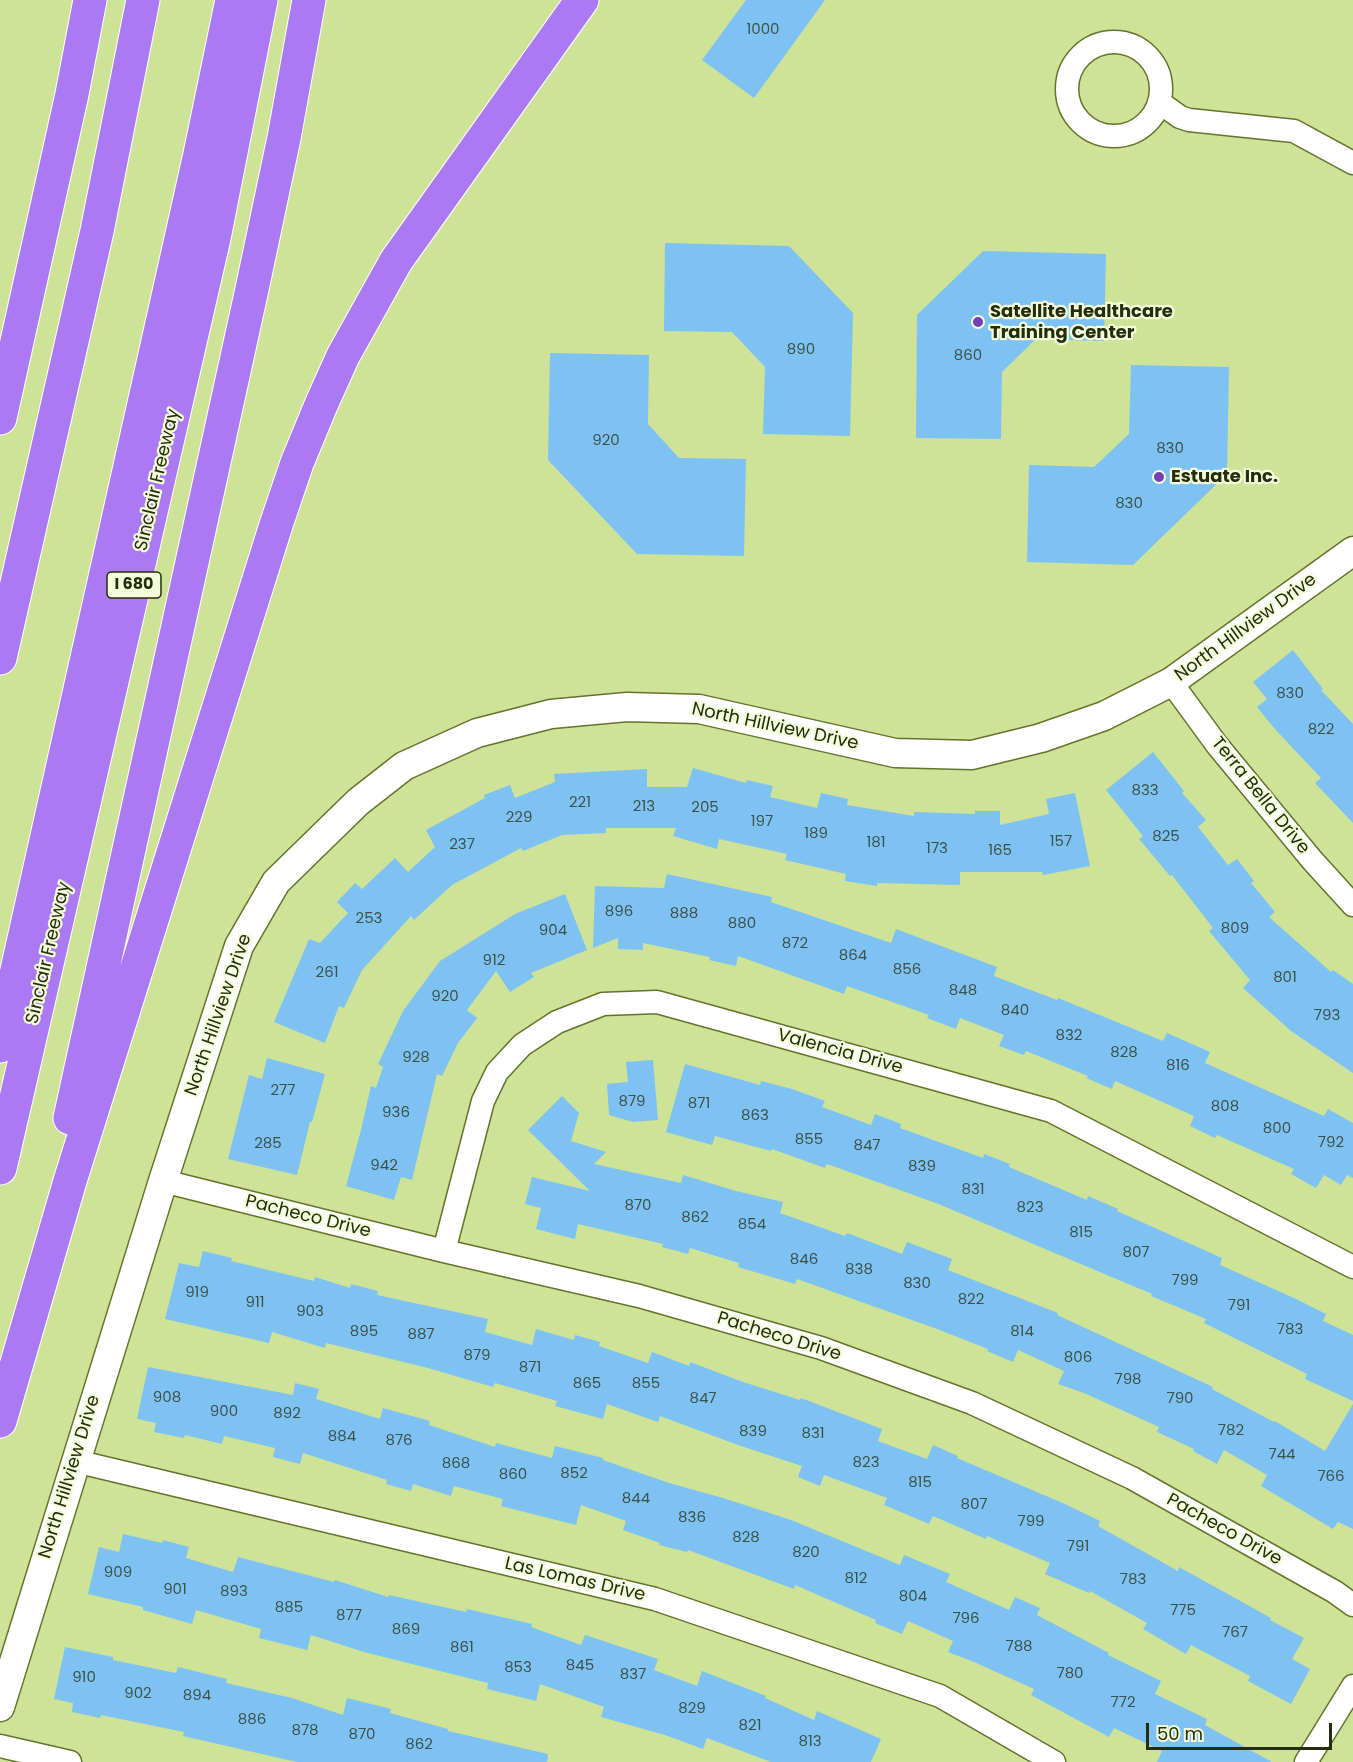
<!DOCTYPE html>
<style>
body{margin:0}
#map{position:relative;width:1353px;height:1762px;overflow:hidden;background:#cee298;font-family:Poppins,sans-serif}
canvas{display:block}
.scale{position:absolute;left:1146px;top:1723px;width:186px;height:27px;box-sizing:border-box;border:3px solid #252c0f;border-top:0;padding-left:8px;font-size:18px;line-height:21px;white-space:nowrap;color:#252c0f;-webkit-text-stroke:4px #f3fed9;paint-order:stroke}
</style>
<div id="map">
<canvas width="1353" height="1762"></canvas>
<div class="scale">50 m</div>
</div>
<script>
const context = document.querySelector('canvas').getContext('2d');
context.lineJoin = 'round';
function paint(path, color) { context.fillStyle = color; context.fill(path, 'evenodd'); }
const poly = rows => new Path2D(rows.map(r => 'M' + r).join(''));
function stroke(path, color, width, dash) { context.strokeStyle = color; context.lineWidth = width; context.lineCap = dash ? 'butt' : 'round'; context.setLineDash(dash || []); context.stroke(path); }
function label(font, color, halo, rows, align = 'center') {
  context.font = font + ' Poppins,sans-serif'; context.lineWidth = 4.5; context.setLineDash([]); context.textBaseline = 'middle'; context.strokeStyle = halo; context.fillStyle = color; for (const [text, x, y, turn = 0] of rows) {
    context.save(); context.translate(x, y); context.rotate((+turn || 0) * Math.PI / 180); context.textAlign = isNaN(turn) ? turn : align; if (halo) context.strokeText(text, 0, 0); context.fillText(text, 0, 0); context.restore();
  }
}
paint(poly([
 [746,0,825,0,754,98,702,60],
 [665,243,789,246,853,313,850,436,763,434,765,367,732,332,664,331],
 [983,251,1106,254,1104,341,1036,339,1002,372,1001,439,916,438,917,315],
 [550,353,649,355,648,424,679,458,746,459,744,556,637,554,548,460],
 [1131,365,1229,367,1227,474,1133,565,1027,562,1029,465,1094,467,1129,434],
 [1293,650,1323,689,1321,690,1353,724,1353,823,1315,783,1321,778,1274,728,1257,707,1267,699,1253,682],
 [1153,752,1184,791,1182,793,1206,820,1198,827,1228,865,1237,859,1254,881,1251,883,1275,912,1269,917,1331,972,1333,970,1353,984,1353,1073,1291,1031,1243,988,1250,980,1209,931,1213,928,1172,875,1170,876,1139,839,1143,836,1106,790],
 [693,768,746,783,747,780,773,786,770,797,817,808,821,793,848,799,847,805,914,816,914,812,975,814,975,811,1000,811,1000,825,1049,814,1046,799,1075,793,1090,866,1043,875,1042,872,960,872,960,885,877,883,877,886,845,881,846,874,785,860,787,854,719,839,717,849,673,836,676,828,606,828,606,833,562,835,523,851,521,848,452,885,414,920,411,916,362,970,344,1008,339,1006,325,1043,274,1022,309,939,320,943,348,913,337,902,355,883,362,889,395,858,408,872,435,847,426,830,485,798,484,795,510,785,515,798,555,782,554,774,647,769,647,787,687,787],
 [667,874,772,897,771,902,891,943,896,929,997,967,994,976,1057,1000,1058,998,1163,1041,1167,1033,1210,1052,1205,1063,1324,1116,1328,1109,1353,1123,1353,1178,1347,1175,1341,1185,1324,1175,1316,1188,1291,1174,1294,1169,1217,1135,1215,1138,1190,1126,1194,1116,1115,1081,1112,1089,1086,1078,1088,1076,1026,1051,1024,1055,999,1046,1004,1035,960,1018,956,1029,927,1018,929,1015,847,986,844,994,738,956,736,966,709,960,710,957,643,943,643,950,618,949,618,938,593,948,595,886,664,888],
 [565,894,587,950,531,973,534,977,510,992,496,971,467,1010,477,1018,458,1043,442,1076,437,1074,412,1180,401,1177,394,1200,346,1186,361,1130,371,1086,376,1088,383,1067,378,1064,403,1011,440,961,515,914],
 [267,1058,325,1074,312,1122,310,1122,297,1175,228,1159,249,1075,262,1079],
 [653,1060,658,1120,633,1122,609,1115,607,1084,628,1082,626,1062],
 [685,1064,760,1085,761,1081,792,1089,825,1101,822,1107,871,1125,875,1114,901,1124,900,1128,983,1158,984,1154,1010,1164,1009,1167,1087,1200,1088,1196,1118,1209,1117,1211,1222,1258,1220,1265,1294,1298,1326,1314,1323,1321,1353,1335,1353,1401,1305,1379,1307,1374,1204,1323,1206,1319,1151,1296,1152,1294,936,1203,827,1164,825,1168,772,1149,771,1151,715,1136,712,1145,666,1132],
 [562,1096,579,1113,571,1141,606,1152,594,1164,681,1183,683,1175,736,1191,783,1202,780,1213,845,1236,847,1233,902,1254,907,1242,952,1259,948,1270,1058,1313,1057,1315,1213,1387,1212,1389,1274,1422,1275,1421,1325,1451,1353,1404,1353,1529,1338,1522,1333,1529,1261,1486,1267,1475,1224,1450,1217,1464,1193,1451,1194,1449,1157,1432,1159,1427,1084,1393,1058,1384,1064,1371,1018,1350,1013,1362,987,1351,988,1349,937,1329,797,1279,795,1284,738,1267,739,1263,690,1248,688,1254,662,1247,663,1244,578,1224,575,1239,536,1229,541,1208,525,1204,532,1177,590,1191,528,1130],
 [203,1251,232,1258,231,1261,314,1281,315,1277,350,1288,351,1284,378,1291,377,1295,488,1319,485,1332,532,1345,536,1329,574,1340,575,1335,600,1342,599,1346,648,1363,652,1352,689,1366,690,1362,743,1382,800,1400,801,1398,882,1429,878,1441,927,1459,933,1445,958,1456,957,1458,1065,1504,1100,1521,1098,1526,1178,1571,1179,1567,1271,1618,1270,1620,1304,1638,1292,1659,1310,1669,1291,1704,1248,1681,1250,1676,1191,1645,1186,1654,1143,1629,1147,1623,1090,1591,1089,1593,1045,1574,1050,1563,987,1536,986,1539,933,1516,929,1524,884,1505,887,1498,824,1475,820,1486,798,1477,802,1466,738,1445,660,1416,658,1422,607,1404,603,1419,555,1406,557,1401,495,1383,493,1387,428,1368,326,1343,325,1348,272,1332,269,1343,165,1319,179,1263,199,1267],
 [148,1367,293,1395,295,1383,319,1389,316,1399,380,1419,383,1408,430,1421,429,1425,495,1447,496,1443,552,1458,555,1446,603,1458,603,1460,669,1483,723,1498,791,1520,900,1565,904,1555,950,1574,946,1582,1009,1610,1015,1597,1040,1608,1037,1615,1109,1653,1108,1655,1161,1681,1155,1694,1207,1719,1205,1725,1272,1762,1157,1762,1162,1751,1114,1728,1109,1737,1031,1695,1034,1689,974,1662,948,1652,953,1641,908,1621,902,1634,875,1623,876,1620,795,1585,794,1589,688,1550,687,1552,659,1545,660,1543,623,1530,626,1521,581,1505,576,1525,501,1506,503,1499,454,1486,451,1496,413,1484,411,1491,386,1484,387,1480,303,1453,300,1464,273,1457,275,1448,224,1436,222,1444,185,1435,184,1438,154,1432,156,1423,137,1419],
 [123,1534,162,1543,163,1540,189,1547,186,1558,233,1572,238,1557,334,1582,335,1580,388,1597,389,1595,466,1612,467,1609,532,1624,531,1627,581,1645,585,1635,658,1659,654,1670,697,1686,702,1671,766,1696,765,1698,814,1720,817,1711,881,1739,871,1762,771,1762,707,1738,703,1749,665,1735,601,1717,604,1707,540,1684,536,1701,487,1689,488,1683,364,1652,311,1635,307,1650,259,1638,261,1629,196,1610,192,1624,143,1610,143,1607,88,1594,99,1547,119,1552],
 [65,1647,113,1657,113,1660,176,1673,178,1667,227,1679,226,1683,292,1698,343,1715,347,1698,391,1709,390,1713,448,1729,448,1731,548,1754,547,1762,297,1762,183,1736,184,1732,101,1715,100,1718,72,1712,73,1703,54,1699]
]), '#7ec2f4');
const minor = poly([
 '1067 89a47 47 0 1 1 94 0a47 47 0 1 1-94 0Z',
 [1159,102,1180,117,1189,120,1294,131,1353,163],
 [1171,682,1217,745,1312,860,1353,905],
 [163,1181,444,1251,639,1296,821,1348,972,1403,1132,1478,1335,1592,1353,1605],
 [444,1251,483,1101,497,1072,522,1045,557,1022,603,1004,657,1002,1051,1111,1353,1267],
 [75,1461,655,1599,940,1696,1054,1762],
 [0,1746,70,1762],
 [1306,1762,1353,1686]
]);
const tertiary = poly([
 [0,1707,163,1181,239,946,276,882,358,802,404,766,477,733,551,714,627,707,699,709,895,753,972,755,1041,738,1104,716,1171,682,1353,551]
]);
const motorway = poly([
 [0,418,72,94,90,0],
 [0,658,97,231,143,0],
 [0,1046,200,154,232,0],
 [70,1118,252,289,284,138,309,0],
 [0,1168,214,238,261,0],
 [0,1421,70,1181,276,525,297,463,321,405,343,356,396,261,582,0]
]);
stroke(minor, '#63742c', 25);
stroke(tertiary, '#63742c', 31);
stroke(motorway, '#fff', 35);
stroke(minor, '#fff', 22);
stroke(tertiary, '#fff', 28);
stroke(motorway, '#ab79f1', 33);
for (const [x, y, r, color] of [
 [978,322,6,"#753fb5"],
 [1159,477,6,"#753fb5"]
]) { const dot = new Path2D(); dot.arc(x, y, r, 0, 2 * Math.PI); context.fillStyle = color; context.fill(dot); stroke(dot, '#f3fed9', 2); }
label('15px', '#3b5248', null, [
 ["1000",763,30],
 ["890",801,350],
 ["860",968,356],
 ["920",606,441],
 ["830",1170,449],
 ["830",1129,504],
 ["830",1290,694],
 ["822",1321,730],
 ["833",1145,791],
 ["221",580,803],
 ["213",644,807],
 ["205",705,808],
 ["229",519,818],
 ["197",762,822],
 ["189",816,834],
 ["825",1166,837],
 ["157",1061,842],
 ["181",876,843],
 ["237",462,845],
 ["173",937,849],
 ["165",1000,851],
 ["896",619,912],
 ["888",684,914],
 ["253",369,919],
 ["880",742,924],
 ["809",1235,929],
 ["904",553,931],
 ["872",795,944],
 ["864",853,956],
 ["912",494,961],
 ["856",907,970],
 ["261",327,973],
 ["801",1285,978],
 ["848",963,991],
 ["920",445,997],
 ["840",1015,1011],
 ["793",1327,1016],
 ["832",1069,1036],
 ["828",1124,1053],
 ["928",416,1058],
 ["816",1178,1066],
 ["277",283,1091],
 ["879",632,1102],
 ["871",699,1104],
 ["808",1225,1107],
 ["936",396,1113],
 ["863",755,1116],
 ["800",1277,1129],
 ["855",809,1140],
 ["792",1331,1143],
 ["285",268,1144],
 ["847",867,1146],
 ["942",384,1166],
 ["839",922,1167],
 ["831",973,1190],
 ["870",638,1206],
 ["823",1030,1208],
 ["862",695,1218],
 ["854",752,1225],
 ["815",1081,1233],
 ["807",1136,1253],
 ["846",804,1260],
 ["838",859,1270],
 ["799",1185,1281],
 ["830",917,1284],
 ["919",197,1293],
 ["822",971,1300],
 ["911",255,1303],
 ["791",1239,1306],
 ["903",310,1312],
 ["783",1290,1330],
 ["895",364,1332],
 ["814",1022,1332],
 ["887",421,1335],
 ["879",477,1356],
 ["806",1078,1358],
 ["871",530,1368],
 ["798",1128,1380],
 ["865",587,1384],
 ["855",646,1384],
 ["908",167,1398],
 ["847",703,1399],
 ["790",1180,1399],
 ["900",224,1412],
 ["892",287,1414],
 ["782",1231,1431],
 ["839",753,1432],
 ["831",813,1434],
 ["884",342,1437],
 ["876",399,1441],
 ["744",1282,1455],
 ["823",866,1463],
 ["868",456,1464],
 ["852",574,1474],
 ["860",513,1475],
 ["766",1331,1477],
 ["815",920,1483],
 ["844",636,1499],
 ["807",974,1505],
 ["836",692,1518],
 ["799",1031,1522],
 ["828",746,1538],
 ["791",1078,1547],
 ["820",806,1553],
 ["909",118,1573],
 ["812",856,1579],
 ["783",1133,1580],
 ["901",175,1590],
 ["893",234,1592],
 ["804",913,1597],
 ["885",289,1608],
 ["775",1183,1611],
 ["877",349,1616],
 ["796",966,1619],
 ["869",406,1630],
 ["767",1235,1633],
 ["788",1019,1647],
 ["861",462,1648],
 ["845",580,1666],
 ["853",518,1668],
 ["780",1070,1674],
 ["837",633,1675],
 ["910",84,1678],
 ["902",138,1694],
 ["894",197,1696],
 ["772",1123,1703],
 ["829",692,1709],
 ["886",252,1720],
 ["821",750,1726],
 ["878",305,1731],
 ["870",362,1735],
 ["813",810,1742],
 ["862",419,1745]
]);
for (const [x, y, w] of [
 [134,585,54]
]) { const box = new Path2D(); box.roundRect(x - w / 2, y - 13, w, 26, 4.5); context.fillStyle = '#f3fed9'; context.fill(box); stroke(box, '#252c0f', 1.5); }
label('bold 16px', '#252c0f', null, [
 ["I 680",134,585]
]);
label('bold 18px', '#252c0f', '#f3fed9', [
 ["Satellite Healthcare",990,312],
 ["Training Center",990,333],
 ["Estuate Inc.",1171,477]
], 'left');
label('18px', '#252c0f', '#f3fed9', [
 ["Sinclair Freeway",158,480,-77],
 ["North Hillview Drive",1246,628,-36],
 ["North Hillview Drive",775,727,12],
 ["Terra Bella Drive",1260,796,51],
 ["Sinclair Freeway",49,953,-77],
 ["North Hillview Drive",219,1015,-71],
 ["Valencia Drive",840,1052,15],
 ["Pacheco Drive",308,1217,14],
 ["Pacheco Drive",779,1337,17],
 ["North Hillview Drive",70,1477,-73],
 ["Pacheco Drive",1224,1530,29],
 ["Las Lomas Drive",575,1580,13]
]);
</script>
